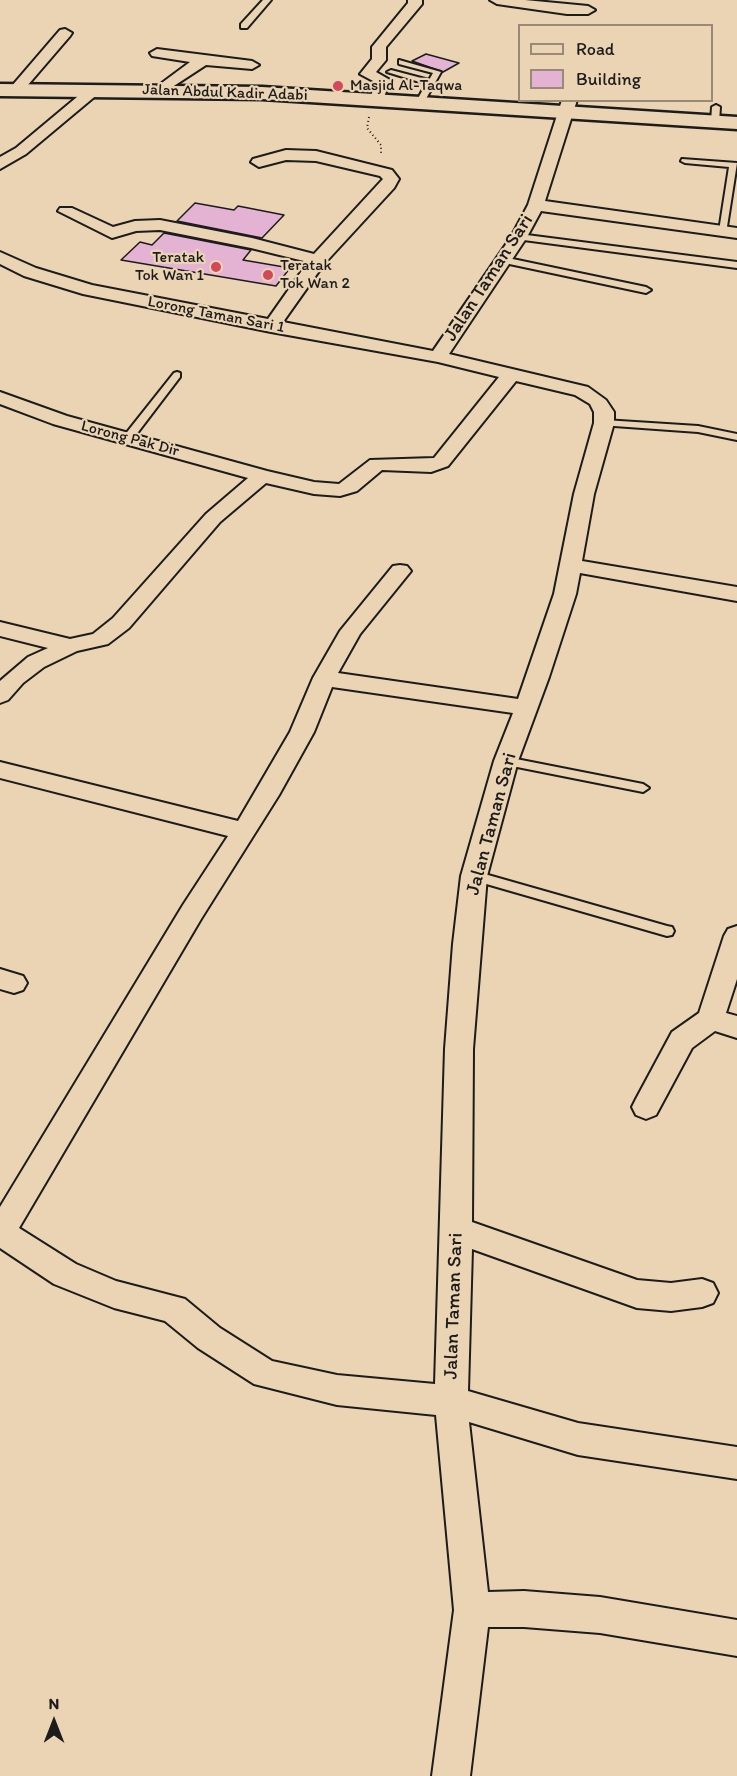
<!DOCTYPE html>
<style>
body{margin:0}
#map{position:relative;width:737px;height:1776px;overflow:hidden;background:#ebd4b4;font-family:Itim,sans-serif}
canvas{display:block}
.legend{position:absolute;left:518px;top:24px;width:195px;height:78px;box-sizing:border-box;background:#ebd4b4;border:2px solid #988a77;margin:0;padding:8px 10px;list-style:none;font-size:18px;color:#1c1c1c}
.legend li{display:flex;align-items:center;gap:12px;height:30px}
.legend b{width:30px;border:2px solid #988a77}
.north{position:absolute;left:24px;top:1692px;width:60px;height:60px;-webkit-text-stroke:4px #ebd4b4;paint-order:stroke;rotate:0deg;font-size:16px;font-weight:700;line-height:24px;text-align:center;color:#1c1c1c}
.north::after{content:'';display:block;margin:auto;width:21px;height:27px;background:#1c1c1c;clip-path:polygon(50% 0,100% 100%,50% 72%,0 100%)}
</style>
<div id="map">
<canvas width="737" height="1776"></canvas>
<ul class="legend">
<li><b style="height:8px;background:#ebd4b4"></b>Road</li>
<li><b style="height:16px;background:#e4b3d3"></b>Building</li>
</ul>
<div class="north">N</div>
</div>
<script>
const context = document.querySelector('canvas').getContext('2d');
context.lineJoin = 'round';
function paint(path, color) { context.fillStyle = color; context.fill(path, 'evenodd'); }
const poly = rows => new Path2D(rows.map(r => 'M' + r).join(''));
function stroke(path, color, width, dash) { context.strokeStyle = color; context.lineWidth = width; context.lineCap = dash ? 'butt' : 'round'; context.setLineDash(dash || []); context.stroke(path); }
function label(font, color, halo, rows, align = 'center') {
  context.font = font + ' Itim,sans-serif'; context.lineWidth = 4.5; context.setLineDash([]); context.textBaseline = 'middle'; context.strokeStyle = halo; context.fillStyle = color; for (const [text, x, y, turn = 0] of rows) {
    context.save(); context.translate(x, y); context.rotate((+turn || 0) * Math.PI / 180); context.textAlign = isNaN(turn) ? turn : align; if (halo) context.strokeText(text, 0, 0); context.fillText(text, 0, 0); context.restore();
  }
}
const building = poly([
 [426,54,459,63,443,72,412,61,426,54],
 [195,203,234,210,238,206,284,215,262,238,177,221,195,203],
 [164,233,251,250,243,260,290,268,276,286,121,260,140,242,152,245,164,233]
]);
paint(building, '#e4b3d3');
stroke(building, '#1c1c1c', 1.5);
const service = poly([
 [263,0,271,0,247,28,241,28,241,24,263,0],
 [399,60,441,72,423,104,416,102,426,84,387,72,391,70,429,80,433,73,399,64,399,60],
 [716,105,720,107,719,122,715,124,711,122,712,107,716,105],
 [682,159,737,163,726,233,719,231,729,167,685,163,681,161,682,159],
 [519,234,737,262,737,268,516,239,516,235,519,234],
 [503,257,646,287,651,290,646,293,500,262,500,258,503,257],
 [177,372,180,373,180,377,132,440,124,440,124,436,174,373,177,372],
 [604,420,698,426,737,434,737,440,698,432,600,425,599,423,604,420],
 [506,757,643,784,649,788,643,792,502,764,500,761,506,757],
 [474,871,667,926,672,927,674,931,672,935,667,936,469,879,467,876,469,873,474,871]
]);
const minor = poly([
 [408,0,422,0,422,4,386,47,386,60,376,72,390,80,382,103,372,103,370,100,375,82,360,74,372,59,372,47,408,3,408,0],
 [490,0,525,0,588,6,595,10,588,14,567,14,497,4,490,0],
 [65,29,72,33,70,36,21,93,11,93,9,90,11,87,60,30,65,29],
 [157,49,252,61,259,65,252,69,206,65,160,95,155,94,153,91,155,88,190,62,152,56,150,53,157,49],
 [94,86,99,87,101,90,99,93,26,154,0,169,0,157,16,148,89,87,94,86],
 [562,100,577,100,545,201,737,228,737,238,541,211,527,237,449,354,588,387,606,400,614,412,614,423,594,494,582,561,737,587,737,601,580,573,576,594,549,677,518,761,487,876,473,1049,472,1222,637,1280,671,1283,702,1279,713,1283,718,1293,713,1303,702,1307,671,1311,637,1308,472,1249,468,1391,578,1423,737,1447,737,1479,578,1455,469,1422,488,1592,524,1591,600,1597,737,1620,737,1656,600,1633,524,1627,488,1627,470,1776,432,1776,454,1610,436,1415,337,1405,254,1384,198,1348,165,1321,114,1308,54,1284,0,1248,0,1207,183,905,228,836,0,778,0,762,238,821,290,732,313,678,340,631,393,566,400,565,407,566,411,571,360,634,338,673,518,699,554,594,574,494,594,423,594,412,590,404,575,395,516,381,448,466,431,472,382,470,357,491,340,496,314,494,266,483,220,522,129,628,108,644,77,651,44,667,23,683,8,700,0,703,0,681,28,657,48,648,0,636,0,622,70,639,93,634,113,618,206,514,248,478,53,424,0,404,0,392,67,416,267,471,314,482,339,484,370,460,434,458,499,377,438,362,271,332,83,294,24,276,0,264,0,252,36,268,92,285,268,319,308,262,251,248,160,230,136,231,112,238,58,211,60,208,72,208,113,227,135,221,160,220,252,238,314,254,383,179,380,176,316,161,286,160,259,167,251,162,253,159,286,150,316,151,392,170,399,179,394,188,324,264,283,322,433,351,511,237,528,205,562,100],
 [332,687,513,713,494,761,461,876,453,944,445,1049,435,1384,337,1375,272,1361,220,1328,185,1299,116,1281,76,1264,19,1228,201,919,279,795,314,732,332,687],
 [737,926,737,979,726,1013,737,1016,737,1038,715,1031,692,1048,656,1115,646,1119,636,1115,632,1107,636,1099,672,1032,699,1013,724,936,728,929,737,926],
 [0,969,23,976,27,983,23,990,14,993,0,989,0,969]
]);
const secondary = poly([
 [0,84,262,87,737,117,737,129,262,99,0,96,0,84]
]);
stroke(service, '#1c1c1c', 4);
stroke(minor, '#1c1c1c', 4);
stroke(secondary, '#1c1c1c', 5);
stroke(poly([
 [369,117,367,128,381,145,381,154]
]), '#1c1c1c', 2, [1, 3]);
paint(service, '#ebd4b4');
paint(minor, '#ebd4b4');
paint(secondary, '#ebd4b4');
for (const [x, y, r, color] of [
 [338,86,6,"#d1495b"],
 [216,267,6,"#d1495b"],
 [268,275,6,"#d1495b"]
]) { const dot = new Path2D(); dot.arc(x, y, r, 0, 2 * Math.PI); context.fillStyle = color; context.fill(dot); stroke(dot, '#ebd4b4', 2); }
label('16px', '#1c1c1c', '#ebd4b4', [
 ["Masjid Al-Taqwa",350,86],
 ["Teratak",204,258,"right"],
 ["Tok Wan 1",204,276,"right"],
 ["Teratak",280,266],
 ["Tok Wan 2",280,284]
], 'left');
label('16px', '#1c1c1c', '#ebd4b4', [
 ["Jalan Abdul Kadir Adabi",225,93,2],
 ["Lorong Taman Sari 1",216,315,11],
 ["Lorong Pak Dir",130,439,15]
]);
label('20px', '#1c1c1c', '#ebd4b4', [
 ["Jalan Taman Sari",489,278,-57],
 ["Jalan Taman Sari",492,824,-75],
 ["Jalan Taman Sari",454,1306,-88]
]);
</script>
